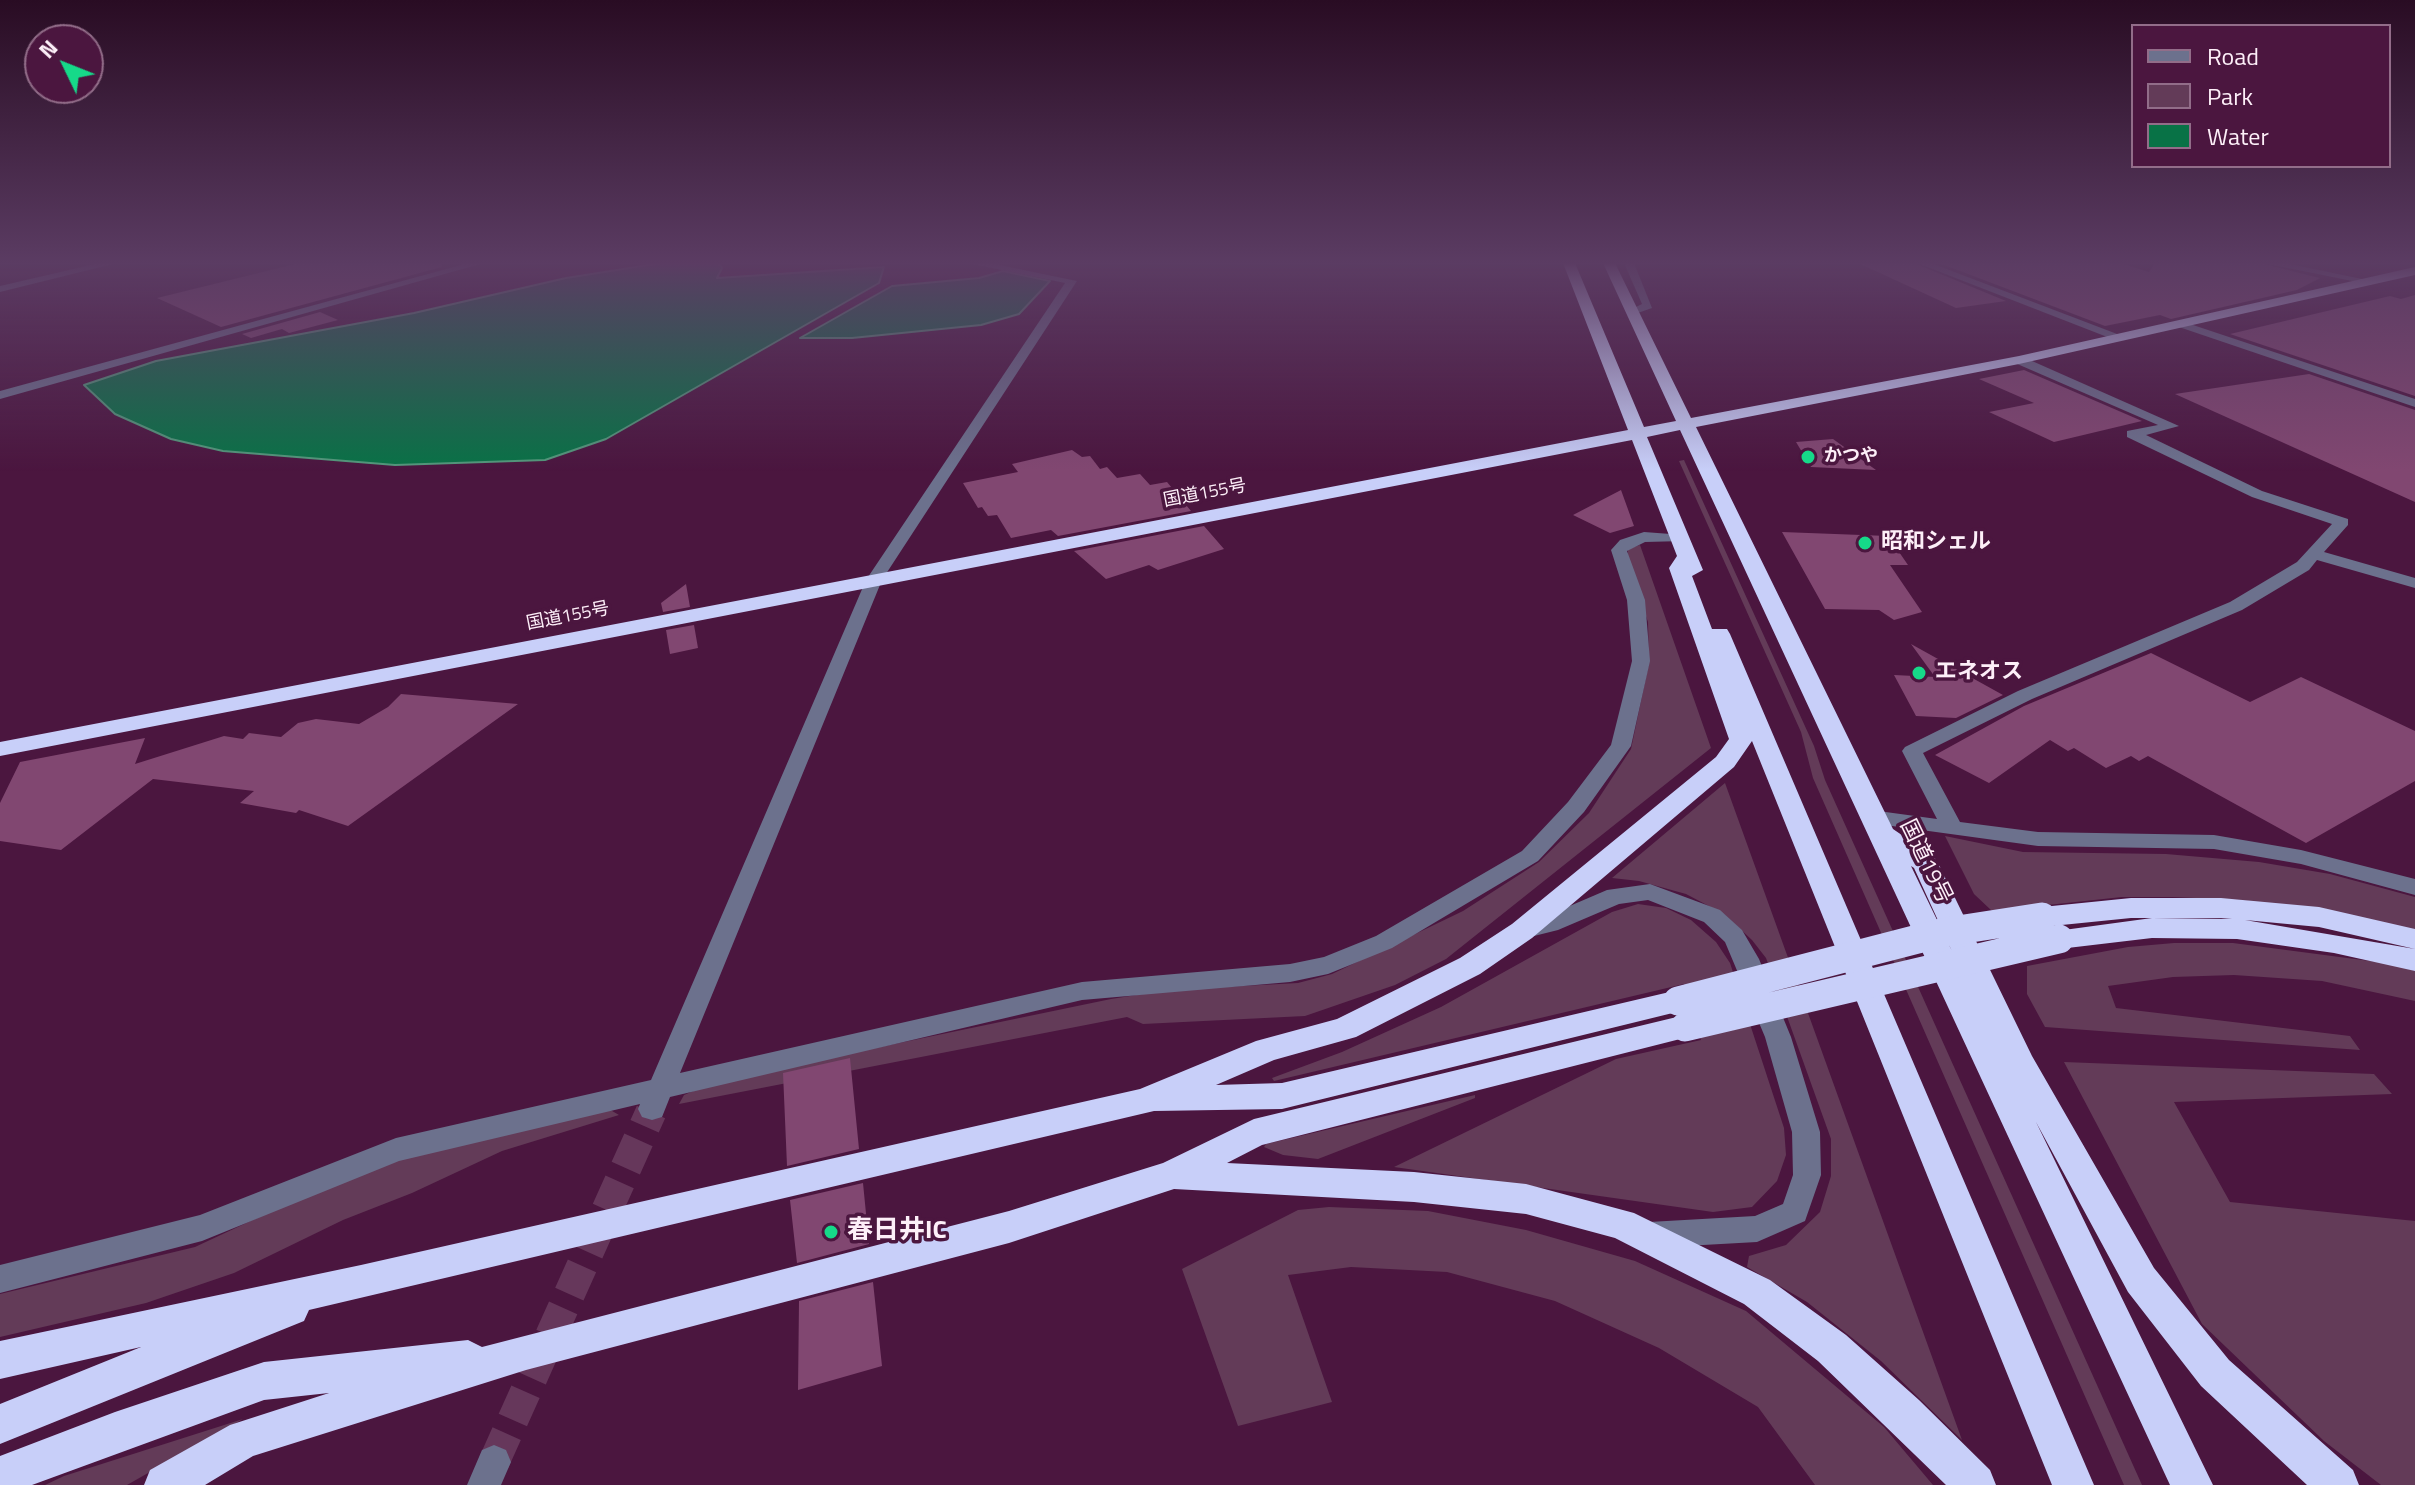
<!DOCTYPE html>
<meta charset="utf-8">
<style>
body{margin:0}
#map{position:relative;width:2415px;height:1485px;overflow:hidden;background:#4b163f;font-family:"Titillium Web",sans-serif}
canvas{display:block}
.legend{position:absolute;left:2131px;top:24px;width:260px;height:144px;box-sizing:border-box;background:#4b163f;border:2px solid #926d89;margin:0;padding:10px 14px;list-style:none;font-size:24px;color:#fdeff8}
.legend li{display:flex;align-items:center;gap:16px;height:40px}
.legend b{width:40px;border:2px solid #926d89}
.north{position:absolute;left:24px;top:24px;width:80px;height:80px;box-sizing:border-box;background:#4b163f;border:2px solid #926d89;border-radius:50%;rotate:313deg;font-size:22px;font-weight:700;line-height:32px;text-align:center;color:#fdeff8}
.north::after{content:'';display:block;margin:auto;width:28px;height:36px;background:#16d989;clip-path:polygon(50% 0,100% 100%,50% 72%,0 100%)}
</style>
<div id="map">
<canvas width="2415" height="1485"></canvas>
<ul class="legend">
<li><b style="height:10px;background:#6c718d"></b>Road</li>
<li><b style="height:22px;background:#633b58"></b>Park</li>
<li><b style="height:22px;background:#087246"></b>Water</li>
</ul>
<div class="north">N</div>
</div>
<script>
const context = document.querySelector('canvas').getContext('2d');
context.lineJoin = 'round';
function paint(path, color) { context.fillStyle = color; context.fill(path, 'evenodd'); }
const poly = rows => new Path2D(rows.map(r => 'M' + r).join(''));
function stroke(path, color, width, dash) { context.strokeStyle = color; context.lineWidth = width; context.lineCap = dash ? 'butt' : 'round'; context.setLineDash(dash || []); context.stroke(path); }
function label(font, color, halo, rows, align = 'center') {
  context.font = font + ' "Titillium Web","Noto Sans JP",sans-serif'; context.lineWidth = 7; context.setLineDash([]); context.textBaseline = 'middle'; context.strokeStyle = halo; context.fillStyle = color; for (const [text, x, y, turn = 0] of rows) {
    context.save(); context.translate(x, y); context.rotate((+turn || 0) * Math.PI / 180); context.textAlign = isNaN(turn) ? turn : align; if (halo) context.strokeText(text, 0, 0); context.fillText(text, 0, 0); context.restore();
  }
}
paint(poly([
 [1684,460,1814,746,1825,780,2142,1485,2124,1485,1813,778,1801,732,1679,461],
 [1640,545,1711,748,1446,959,1395,985,1305,1016,1143,1024,1127,1017,679,1104,684,1095,716,1081,1111,999,1168,990,1298,983,1332,974,1463,911,1539,862,1589,813,1631,749,1649,663,1648,622,1628,562,1628,549],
 [1725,783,1962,1440,1881,1361,1807,1302,1747,1267,1749,1256,1786,1245,1820,1212,1831,1176,1831,1139,1766,958,1752,940,1724,914,1686,894,1639,881,1612,878],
 [1945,836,2023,852,2166,854,2259,862,2330,874,2415,897,2415,932,2243,900,2172,897,2122,897,1992,911,1974,894],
 [1638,904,1666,908,1691,920,1716,942,1730,963,1784,1128,1786,1155,1777,1181,1752,1207,1713,1212,1394,1167,1616,1059,1701,1040,1684,984,1274,1081,1272,1078,1342,1052,1441,1007,1612,912],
 [2174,943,2233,943,2393,964,2415,971,2415,1001,2322,981,2234,975,2173,977,2108,986,2116,1008,2350,1036,2360,1050,2045,1027,2027,994,2027,966,2128,947],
 [2064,1062,2374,1074,2392,1094,2174,1102,2230,1202,2415,1221,2415,1485,2381,1485,2324,1441,2202,1324],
 [1475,1095,1475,1098,1318,1159,1283,1155,1264,1147,1266,1144],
 [607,1108,619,1115,502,1151,412,1193,343,1220,234,1273,146,1303,0,1337,0,1294,195,1247,289,1203,402,1158],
 [1329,1207,1428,1211,1526,1230,1635,1261,1746,1311,1884,1427,1933,1485,1815,1485,1758,1407,1659,1348,1555,1301,1447,1272,1351,1267,1288,1275,1332,1402,1238,1426,1182,1269,1298,1210],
 [243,1419,127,1485,45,1485,64,1476]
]), '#633b58');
const water = poly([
 [661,263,719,263,722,268,717,278,884,267,879,283,606,439,545,460,395,465,223,451,171,439,115,414,84,385,156,361,414,313,566,278,661,263],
 [1003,271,1050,281,1019,314,981,325,852,338,800,338,892,286,979,278,1003,271]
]);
paint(water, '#087246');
stroke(water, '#52987b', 2);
paint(poly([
 [299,263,441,263,442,267,221,327,157,298],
 [1858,263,1914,263,2006,301,1956,308],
 [1939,263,2120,263,2149,272,2155,263,2260,263,2320,278,2297,290,2171,319,2160,315,2105,326],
 [2415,295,2415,396,2230,334,2390,296,2401,299],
 [320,312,338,320,289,333,282,329,251,338,242,334],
 [2024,370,2142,421,2054,442,1989,412,2034,403,1979,379],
 [2309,374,2415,410,2415,502,2175,394],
 [1833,439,1876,470,1811,467,1796,442],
 [1072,450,1082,457,1090,456,1100,469,1107,467,1117,478,1140,474,1150,485,1167,482,1191,511,1058,536,1051,530,1011,538,997,515,988,516,982,507,978,508,963,483,1018,472,1012,464],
 [1621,490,1634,526,1610,533,1573,515],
 [1204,526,1224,549,1158,570,1149,565,1106,579,1074,551],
 [1782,532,1888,536,1908,565,1890,565,1922,612,1894,620,1879,610,1825,609],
 [686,584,690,607,663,612,661,603],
 [694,625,698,648,670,654,666,630],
 [1911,644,2003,695,1956,718,1916,716,1894,675,1935,677],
 [2151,653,2250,702,2301,677,2415,731,2415,781,2306,843,2148,756,2139,761,2131,756,2106,768,2074,748,2068,751,2050,740,1989,783,1935,755,2024,706],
 [401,694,518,704,348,826,299,810,296,813,240,803,254,791,153,779,61,850,0,841,0,803,20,762,145,738,135,764,224,736,243,739,249,733,281,737,298,723,316,719,359,724,388,707],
 [850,1058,859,1149,787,1166,783,1073],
 [863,1183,869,1244,797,1263,790,1200],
 [873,1282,882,1366,798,1390,799,1301]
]), '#814771');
stroke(poly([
 [650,1114,652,1109]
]), '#66375b', 24, [24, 12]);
stroke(poly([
 [494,1462,651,1112]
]), '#66375b', 31, [31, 15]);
paint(poly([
 [99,263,117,263,0,292,0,286,99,263],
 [468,263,484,263,0,399,0,391,468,263],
 [968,263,990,263,1077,281,882,580,680,1073,1082,982,1290,964,1324,957,1376,936,1522,851,1568,802,1611,745,1632,661,1627,600,1611,550,1620,540,1644,532,1684,535,1684,541,1645,542,1627,551,1645,600,1650,661,1631,746,1584,812,1538,861,1392,948,1328,974,1290,982,1082,1000,670,1097,662,1117,652,1120,642,1117,638,1109,640,1104,399,1161,202,1241,0,1293,0,1265,200,1215,396,1138,651,1080,866,580,1065,283,968,263],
 [1624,263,1634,263,1652,308,1632,315,1626,312,1642,304,1624,263],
 [1917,263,1931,263,2125,337,2115,340,1917,263],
 [2263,263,2285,263,2372,281,2367,284,2263,263],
 [2176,322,2184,322,2415,399,2415,407,2176,326,2176,322],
 [2015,357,2023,357,2179,426,2146,435,2262,491,2348,519,2348,525,2324,552,2415,578,2415,588,2317,560,2309,570,2242,610,2032,699,1923,753,1960,822,2038,832,2214,835,2301,850,2415,879,2415,895,2301,864,2214,849,2038,846,1863,822,1860,817,1863,812,1871,810,1937,819,1902,751,1905,747,2018,691,2230,602,2297,562,2332,524,2252,497,2127,437,2127,431,2158,425,2015,363,2015,357],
 [1650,884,1720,910,1742,930,1759,959,1791,1037,1820,1132,1821,1175,1805,1221,1757,1242,1649,1248,1639,1244,1634,1235,1639,1226,1649,1222,1755,1216,1783,1204,1793,1175,1792,1132,1765,1037,1725,942,1704,922,1648,900,1619,904,1558,930,1522,939,1514,937,1510,931,1514,925,1544,917,1607,890,1650,884],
 [494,1445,506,1450,511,1462,501,1485,467,1485,482,1450,494,1445]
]), '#6c718d');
paint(poly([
 [1563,263,1575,263,1644,427,1676,421,1603,263,1615,263,1691,418,2019,356,2415,267,2415,275,2019,364,1696,427,1893,829,1934,857,1938,863,2032,1056,2154,1268,2229,1360,2353,1470,2359,1485,2307,1485,2201,1386,2128,1292,2036,1122,2213,1485,2170,1485,1680,430,1647,437,1703,570,1692,576,1712,629,1727,629,1730,634,2094,1485,2052,1485,1752,741,1734,767,1532,938,1480,974,1356,1037,1274,1060,1216,1085,1282,1083,1678,990,1689,993,1693,1001,1689,1009,1282,1109,1154,1111,309,1310,304,1321,0,1444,0,1404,141,1347,0,1379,0,1341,361,1265,1140,1089,1256,1041,1337,1019,1460,958,1512,924,1716,757,1729,739,1669,568,1677,556,1632,440,0,756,0,742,1628,430,1563,263],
 [1911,866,1914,868,1952,951,1911,866],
 [2131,898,2221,898,2319,907,2415,929,2415,949,2319,927,2245,920,2415,949,2415,971,2334,953,2237,939,2152,938,2059,949,2049,946,2045,939,2049,932,2152,918,2232,919,2221,918,2131,918,2042,927,2032,924,2028,917,2032,910,2042,907,2131,898],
 [1685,1015,1696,1019,1700,1027,1696,1035,1262,1145,1227,1163,1414,1172,1526,1184,1634,1213,1770,1280,1846,1335,1919,1400,1990,1470,1996,1485,1946,1485,1818,1361,1744,1304,1615,1238,1526,1214,1414,1202,1174,1189,1009,1243,526,1370,253,1456,205,1485,144,1485,150,1470,230,1425,329,1393,264,1400,32,1485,0,1485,0,1456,115,1412,264,1362,468,1340,482,1347,1009,1211,1163,1163,1254,1119,1685,1015]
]), '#c8cff9');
stroke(poly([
 [1678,1001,1945,932,2042,917],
 [1685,1027,2059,939]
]), '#c8cff9', 29);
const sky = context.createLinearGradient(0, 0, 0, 471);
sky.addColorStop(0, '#290c23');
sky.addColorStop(0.56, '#5b3c63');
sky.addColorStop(1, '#5b3c6300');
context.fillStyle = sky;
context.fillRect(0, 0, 2415, 471);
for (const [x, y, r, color] of [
 [1808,457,8,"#16d989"],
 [1865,543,8,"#16d989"],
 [1919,673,8,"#16d989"],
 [831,1232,8,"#16d989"]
]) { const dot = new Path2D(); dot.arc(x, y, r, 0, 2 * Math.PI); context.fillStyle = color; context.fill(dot); stroke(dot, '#4b163f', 3); }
label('bold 18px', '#fdeff8', '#4b163f', [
 ["かつや",1824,457]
], 'left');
label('18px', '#fdeff8', '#4b163f', [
 ["国道155号",1205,494,-11],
 ["国道155号",568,617,-11]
]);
label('bold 22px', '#fdeff8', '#4b163f', [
 ["昭和シェル",1881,543],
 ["エネオス",1935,673]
], 'left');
label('22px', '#fdeff8', '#4b163f', [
 ["国道19号",1925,862,64]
]);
label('bold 26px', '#fdeff8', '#4b163f', [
 ["春日井IC",847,1232]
], 'left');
</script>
